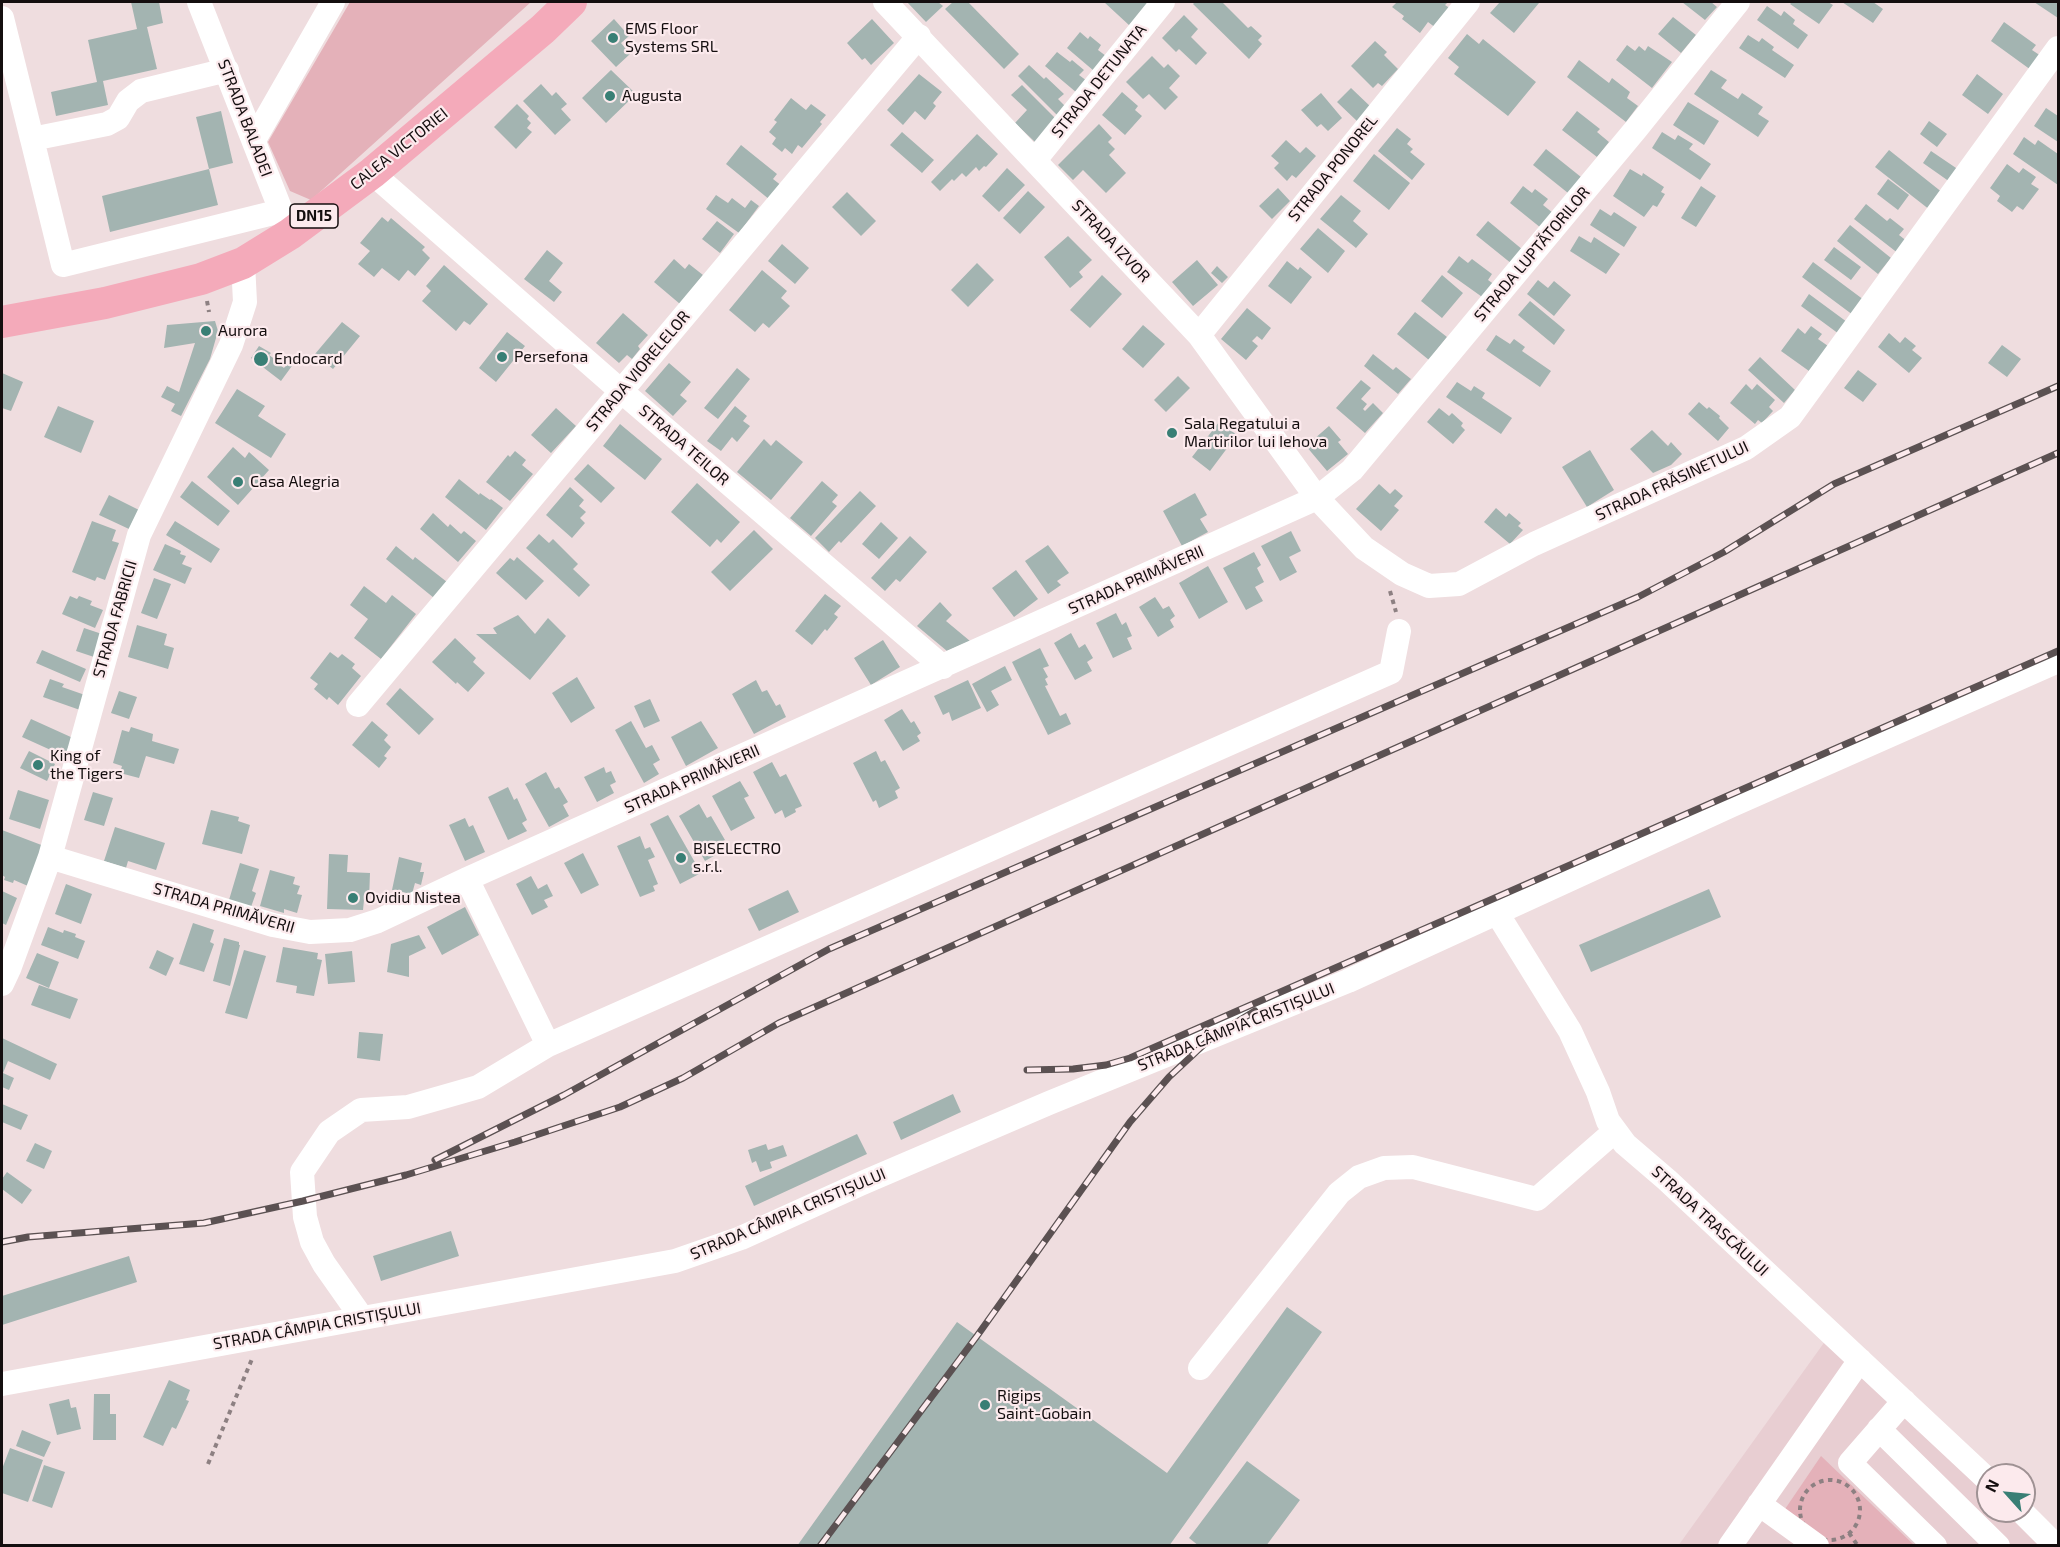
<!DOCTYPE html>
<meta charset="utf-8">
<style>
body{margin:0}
#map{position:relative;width:2060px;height:1547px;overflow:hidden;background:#efdddf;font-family:"Exo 2",sans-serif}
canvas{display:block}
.frame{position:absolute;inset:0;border:3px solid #140e0f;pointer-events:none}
.north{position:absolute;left:1976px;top:1463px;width:60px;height:60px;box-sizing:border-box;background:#fceaed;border:2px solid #9f9294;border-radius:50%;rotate:297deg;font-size:16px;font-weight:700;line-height:24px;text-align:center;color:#140e0f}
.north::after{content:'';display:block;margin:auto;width:21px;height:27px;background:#397f75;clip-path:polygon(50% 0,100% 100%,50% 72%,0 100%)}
</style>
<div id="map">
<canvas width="2060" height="1547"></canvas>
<div class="frame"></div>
<div class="north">N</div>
</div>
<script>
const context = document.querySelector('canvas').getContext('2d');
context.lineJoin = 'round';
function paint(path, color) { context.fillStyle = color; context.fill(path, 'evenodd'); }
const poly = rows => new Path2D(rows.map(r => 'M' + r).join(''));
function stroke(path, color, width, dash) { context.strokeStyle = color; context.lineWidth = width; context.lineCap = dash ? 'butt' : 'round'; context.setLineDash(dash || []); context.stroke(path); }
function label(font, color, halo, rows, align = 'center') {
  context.font = font + ' "Exo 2",sans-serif'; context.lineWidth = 4.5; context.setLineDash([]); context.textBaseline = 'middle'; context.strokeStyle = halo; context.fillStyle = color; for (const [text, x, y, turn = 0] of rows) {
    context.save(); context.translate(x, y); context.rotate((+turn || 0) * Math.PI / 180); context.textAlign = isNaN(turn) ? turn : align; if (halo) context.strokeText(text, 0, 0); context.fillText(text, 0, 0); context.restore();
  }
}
paint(poly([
 [1831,1333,1988,1483,1988,1511,2017,1511,2053,1546,1678,1546]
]), '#e8ced2');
paint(poly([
 [350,2,531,2,311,200,290,191,268,142],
 [1821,1456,1914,1545,1817,1545,1779,1518]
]), '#e4b1b9');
paint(poly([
 [131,2,159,2,163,23,147,27,157,69,103,81,108,105,56,116,51,92,97,82,88,40,137,29],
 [907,2,938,2,943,6,926,22],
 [953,2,968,2,1019,54,1004,69,945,9],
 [1104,2,1153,2,1130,26],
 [1195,2,1222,2,1248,28,1251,26,1262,36,1258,40,1262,44,1249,59,1193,4],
 [1397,2,1448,2,1445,5,1451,9,1436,28,1428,22,1420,33,1402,19,1404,16,1392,7],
 [1500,2,1537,2,1539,3,1514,33,1490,13],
 [1682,2,1711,2,1717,7,1705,20],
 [1792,2,1828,2,1833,5,1819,24,1790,4],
 [1842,2,1873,2,1883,9,1873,23],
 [2034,2,2058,2,2058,18],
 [1767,6,1781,16,1784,11,1795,20,1793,24,1808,35,1798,49,1757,20],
 [1184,15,1198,29,1191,37,1207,53,1196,65,1179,49,1176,52,1162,38],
 [1673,17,1696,35,1681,53,1658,34],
 [614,19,629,36,621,43,630,54,616,67,591,41],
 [872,19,894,43,871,65,865,58,862,60,847,43],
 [2004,22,2036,45,2032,50,2041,56,2031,70,1991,41],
 [1080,32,1088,39,1090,36,1101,45,1098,50,1106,56,1094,71,1067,48],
 [1467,34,1479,44,1483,39,1536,82,1508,116,1454,74,1459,67,1448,58],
 [1748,35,1759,42,1762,38,1774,47,1772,50,1794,65,1785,78,1739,48],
 [1375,41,1387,52,1384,55,1398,69,1382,86,1378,83,1373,88,1351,66],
 [1627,45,1635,51,1639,46,1645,51,1648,46,1672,62,1652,88,1616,60],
 [1057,52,1070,62,1072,60,1084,70,1079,75,1087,81,1077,93,1045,66],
 [1152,56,1164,68,1168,64,1180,76,1169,88,1178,97,1165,110,1149,94,1143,99,1126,82],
 [1579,60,1609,83,1612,78,1630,92,1627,98,1638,106,1626,122,1567,77],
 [1029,65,1044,79,1046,77,1064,94,1058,99,1067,108,1058,116,1018,76],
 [611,70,636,94,606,123,582,98],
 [1711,70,1727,80,1721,88,1738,99,1742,93,1763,107,1758,114,1769,121,1758,137,1694,94],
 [919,74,942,92,933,103,936,106,925,120,915,111,903,125,887,110],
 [1977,74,2003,94,1988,114,1962,95],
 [541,84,552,96,556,92,567,104,561,109,571,120,555,135,523,101],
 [1022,85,1057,120,1035,142,1015,123,1027,110,1011,95],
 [1351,88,1372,108,1358,122,1337,102],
 [1122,92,1138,106,1135,110,1142,116,1125,135,1102,115],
 [1321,93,1342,118,1328,131,1321,124,1317,127,1301,110],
 [791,98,806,110,811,104,826,115,820,122,822,124,802,148,798,145,792,154,785,148,782,152,772,144,776,138,769,132,777,122,774,120],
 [1688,102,1719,121,1704,145,1673,125],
 [517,104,529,116,527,119,531,123,527,128,532,132,516,149,494,127],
 [2046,108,2058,116,2058,142,2034,126],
 [221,111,233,163,209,169,196,117],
 [1577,111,1600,129,1597,132,1609,142,1597,157,1562,130],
 [1929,121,1947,134,1937,147,1920,134],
 [1099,124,1112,138,1108,142,1115,149,1109,155,1126,173,1106,193,1083,170,1073,180,1058,165],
 [1397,128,1411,139,1407,144,1413,149,1410,152,1425,164,1412,180,1378,151],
 [902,132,934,160,922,173,890,145],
 [1662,132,1675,140,1678,135,1693,144,1689,149,1711,164,1700,180,1652,148],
 [977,134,998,154,986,167,984,166,979,171,976,167,966,177,962,173,954,181,952,179,940,191,931,182],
 [2024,137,2035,145,2038,140,2058,154,2058,185,2013,154],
 [1286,140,1300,153,1306,147,1316,156,1296,178,1292,175,1287,181,1274,168,1279,163,1271,156],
 [741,145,777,174,773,179,782,186,770,200,726,164],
 [1546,149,1581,177,1568,193,1533,165],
 [1889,150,1943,193,1930,210,1875,167],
 [1931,151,1959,170,1950,182,1923,163],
 [1374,154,1410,183,1389,210,1353,181],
 [2007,164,2019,173,2023,168,2036,177,2031,184,2039,189,2023,210,2017,206,2012,212,1997,201,2000,196,1990,188],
 [1007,168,1025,185,999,212,982,196],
 [209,169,218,205,110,232,102,196],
 [1630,169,1642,176,1643,173,1664,187,1661,192,1665,194,1657,207,1653,205,1644,217,1613,196],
 [1888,179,1909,195,1898,210,1877,194],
 [1523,186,1532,193,1535,189,1548,199,1543,205,1553,213,1541,228,1510,203],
 [1701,186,1716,196,1696,227,1681,218],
 [1278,188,1290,201,1272,219,1259,206],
 [1028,191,1045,207,1020,234,1003,218],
 [847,192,876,221,861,236,832,207],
 [716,195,728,203,732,198,745,208,751,200,759,206,739,233,706,209],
 [1341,195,1361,211,1353,221,1368,234,1356,248,1320,219],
 [1866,204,1887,221,1890,218,1904,229,1899,235,1908,242,1899,254,1854,219],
 [1600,209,1611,216,1614,212,1637,227,1624,247,1590,225],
 [382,217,388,222,391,218,425,247,422,250,430,258,415,276,408,270,399,281,382,268,374,277,358,264,370,251,360,243],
 [717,221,734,234,720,253,702,239],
 [1488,221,1523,250,1512,264,1476,235],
 [1850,225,1891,258,1878,274,1837,241],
 [1318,228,1345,251,1328,273,1300,249],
 [1068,236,1092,260,1079,272,1083,277,1070,288,1044,257],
 [1579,236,1591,243,1594,237,1620,254,1606,274,1570,251],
 [782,244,809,268,795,284,768,261],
 [1834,247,1861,267,1851,280,1824,260],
 [547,250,563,263,549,281,562,292,554,302,524,279],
 [1459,256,1468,263,1472,259,1492,274,1488,280,1495,285,1485,299,1447,272],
 [674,259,685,269,689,264,703,275,680,304,654,282],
 [1197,260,1218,285,1193,306,1172,282],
 [1287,261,1298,270,1300,267,1312,277,1291,304,1268,286],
 [1813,262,1864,300,1853,315,1802,277],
 [977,263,994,280,968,307,951,290],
 [444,265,488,304,470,325,464,321,456,331,422,301,431,291,426,286],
 [1217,266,1228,277,1222,283,1211,273],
 [762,270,787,291,781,298,790,306,769,328,763,323,755,332,729,310],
 [1102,275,1122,294,1090,328,1070,310],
 [1442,275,1463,293,1442,318,1421,301],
 [1538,280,1548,288,1554,281,1571,295,1554,316,1527,294],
 [1809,294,1847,322,1839,334,1801,306],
 [1530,301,1565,330,1554,345,1518,315],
 [1247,308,1271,328,1262,340,1257,336,1252,341,1258,346,1246,360,1221,339],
 [1415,312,1447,337,1429,360,1397,334],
 [623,313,648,335,638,346,640,349,632,359,627,355,619,363,596,343],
 [215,321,218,331,210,359,181,416,171,411,175,404,161,397,167,386,179,392,195,343,164,348,167,325],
 [342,322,360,336,333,369,315,354],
 [1143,325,1165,344,1143,368,1122,349],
 [1811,326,1822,334,1818,339,1828,346,1809,371,1781,351,1798,328,1805,334],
 [507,332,525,346,496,382,479,368],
 [1889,333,1900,343,1905,337,1916,346,1912,350,1922,358,1909,373,1878,347],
 [1496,335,1510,344,1514,339,1525,347,1522,351,1551,371,1540,387,1486,350],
 [2002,345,2021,359,2007,377,1988,363],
 [259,346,271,353,269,355,276,360,279,356,284,360,280,365,284,368,293,356,297,359,281,381,251,358],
 [1373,354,1393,370,1396,367,1411,379,1398,394,1364,366],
 [1760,357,1795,390,1784,403,1748,370],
 [669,363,691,382,680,395,687,401,673,416,645,391],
 [737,368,750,379,718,419,704,408],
 [1858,370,1877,384,1863,402,1844,388],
 [2,373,23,382,11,411,2,408],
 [1178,376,1190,388,1166,412,1154,400],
 [1361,380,1371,388,1361,399,1367,404,1363,409,1365,411,1373,403,1383,413,1365,433,1336,408],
 [1457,382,1471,391,1474,386,1485,393,1482,398,1512,418,1501,434,1446,397],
 [1746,384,1752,390,1757,384,1775,400,1769,407,1773,411,1762,423,1758,420,1755,424,1730,403],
 [237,389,265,406,258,416,286,434,271,458,215,423],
 [1699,402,1707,409,1709,407,1720,416,1719,418,1729,428,1718,441,1688,414],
 [58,406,94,421,81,453,44,437],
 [735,406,747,416,743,421,750,426,737,442,732,437,721,451,707,441],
 [556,408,576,426,551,453,531,435],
 [1439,408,1449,416,1452,413,1463,423,1461,426,1465,430,1453,444,1427,422],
 [1219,422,1237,435,1210,471,1192,457],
 [620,424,662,459,645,480,603,446],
 [1329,426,1341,440,1338,442,1348,454,1327,471,1306,446],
 [1652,430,1668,446,1671,442,1682,454,1671,465,1653,473,1630,449],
 [764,439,771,446,776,440,803,462,771,500,737,472],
 [233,447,245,458,249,452,269,470,238,505,207,477],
 [1590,450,1614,490,1587,507,1562,467],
 [515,451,526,460,522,465,533,474,510,501,486,482,508,455,510,457],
 [588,464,615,488,601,503,574,479],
 [459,479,479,495,480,493,490,500,491,499,503,508,486,530,445,497],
 [192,481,230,511,218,526,180,497],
 [822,481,838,495,832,502,837,506,811,536,790,518],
 [697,483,740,522,721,543,717,539,710,547,671,512],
 [1379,484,1390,494,1395,489,1403,496,1394,506,1399,510,1381,531,1356,509],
 [570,487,584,500,579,506,586,512,580,518,585,523,572,538,546,515],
 [860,491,876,506,841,543,839,541,829,552,815,538],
 [1195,493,1207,515,1200,519,1208,532,1182,546,1163,511],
 [109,495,139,510,129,529,99,515],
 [1496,508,1506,517,1509,513,1521,523,1518,526,1523,530,1510,544,1484,522],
 [433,513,448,527,450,524,461,534,464,531,476,541,458,562,420,529],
 [92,521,116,530,112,541,119,543,105,580,97,577,95,581,72,572],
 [175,521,220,549,211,563,166,535],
 [881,522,898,538,879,559,862,544],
 [754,530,773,549,730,591,711,572],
 [1291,531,1301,551,1289,557,1297,572,1280,581,1261,546],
 [539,534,549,543,553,539,578,564,573,569,590,585,579,597,526,548],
 [910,536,927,552,900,582,896,579,885,591,871,578],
 [165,544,181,551,180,554,186,556,182,564,192,568,185,584,153,570],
 [1048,545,1069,573,1057,581,1061,585,1048,594,1025,561],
 [396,546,413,560,415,557,447,582,434,598,386,559],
 [1254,552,1261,565,1257,568,1264,582,1255,587,1263,601,1246,610,1223,568],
 [517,557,544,581,526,600,496,573,510,558,514,561],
 [1208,566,1228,602,1199,619,1179,583],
 [1016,570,1038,599,1014,617,992,588],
 [154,578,171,584,157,619,141,613],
 [364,586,386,603,392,595,416,614,381,659,354,638,368,619,350,605],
 [825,594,841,606,834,614,838,617,827,631,825,629,812,645,795,631],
 [70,596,77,599,79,596,92,601,90,605,103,610,95,628,62,614],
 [1155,597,1163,609,1169,606,1175,616,1170,620,1174,627,1158,637,1139,607],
 [940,602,952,615,946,621,970,641,947,651,917,626],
 [1116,613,1122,625,1126,622,1132,636,1127,638,1132,649,1113,658,1096,623],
 [518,615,535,634,548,618,566,636,530,680,476,634,497,634,493,628],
 [137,625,167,634,164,645,174,648,168,669,128,657],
 [84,628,102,634,94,657,76,651],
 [1071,633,1079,648,1085,644,1093,658,1087,662,1092,671,1075,680,1054,643],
 [455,638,476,658,473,662,485,673,468,692,457,682,456,684,432,662],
 [883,640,900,667,871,685,854,658],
 [1040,648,1049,666,1043,668,1048,677,1045,679,1048,685,1045,686,1060,716,1066,713,1071,724,1048,735,1012,662],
 [42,650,86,669,80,682,36,663],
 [330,652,338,658,342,654,355,664,352,668,361,676,338,705,329,697,327,700,314,689,318,684,310,678],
 [1005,666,1012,680,991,691,999,705,987,712,972,684],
 [577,677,595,708,571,723,552,693],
 [50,679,64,684,62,687,85,695,80,710,43,697],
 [756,680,762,692,767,690,776,706,780,704,786,717,754,734,732,694],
 [968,680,981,708,952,721,949,712,943,715,934,696],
 [400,688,434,719,419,735,386,704],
 [119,691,137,697,129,719,111,713],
 [650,699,660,721,644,728,634,706],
 [902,709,911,723,914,721,921,733,917,736,920,741,903,751,884,720],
 [31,719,73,738,64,756,22,737],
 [372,721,388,735,384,740,391,747,384,756,387,758,379,768,352,745],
 [631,721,646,748,652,745,660,760,653,764,659,774,644,783,615,730],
 [701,721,718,748,686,766,671,737],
 [131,727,153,734,152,741,179,749,174,764,146,756,139,778,120,773,122,766,113,763,122,730,129,732],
 [29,751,55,764,47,781,20,768],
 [876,751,881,762,885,760,900,788,895,791,898,798,879,808,876,800,873,802,853,763],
 [772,762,780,777,786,774,802,806,795,809,796,812,785,818,782,810,775,814,753,772],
 [604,767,606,773,611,771,616,782,610,785,614,793,597,802,584,777],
 [546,772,555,789,559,787,568,802,563,805,569,816,549,827,525,784],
 [740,781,749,796,744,798,755,818,731,831,712,796],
 [508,787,514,800,517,798,527,820,522,823,527,831,508,840,488,797],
 [18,790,49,800,40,829,9,819],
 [93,792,113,798,104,826,84,820],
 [699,804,707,818,711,816,725,840,714,846,719,853,705,861,679,816],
 [211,810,239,817,238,821,250,825,242,854,202,844],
 [668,815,701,873,680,884,650,824],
 [465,818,469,827,473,825,485,852,465,861,449,825],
 [115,827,165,843,156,870,128,861,126,868,104,861],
 [2,830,44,846,28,886,14,880,13,883,4,880,5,877,2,875],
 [640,836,645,849,650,847,655,857,648,860,658,884,653,886,655,891,640,897,617,846],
 [583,853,599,885,581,894,564,863],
 [329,854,348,855,347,872,370,873,369,900,364,900,363,910,327,909],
 [399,857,422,863,420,872,424,872,421,885,415,883,412,894,392,890],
 [240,863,259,869,252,891,256,893,251,907,229,900],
 [270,870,295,877,293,884,300,886,297,894,302,895,297,913,284,909,284,913,260,906],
 [531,876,538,889,547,884,553,896,544,900,548,907,532,915,516,884],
 [66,884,92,894,81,924,55,914],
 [1709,889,1721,917,1591,972,1579,945],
 [788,890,799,912,759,931,748,909],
 [2,891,17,898,6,925,2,923],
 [465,907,479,935,442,955,427,927],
 [193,923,214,930,210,942,214,944,204,972,179,964],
 [48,927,63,933,64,930,76,934,75,937,85,941,78,959,41,945],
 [419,935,426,948,409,956,409,977,387,972,391,944],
 [224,938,239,942,239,945,240,945,230,986,213,981],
 [283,947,318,953,317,959,322,960,314,996,296,993,297,986,276,982],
 [157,950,174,958,166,976,149,968],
 [244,950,266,956,247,1019,225,1013],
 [352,951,355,982,328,984,325,954],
 [37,953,59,962,49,988,26,978],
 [39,985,78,999,70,1019,31,1005],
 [359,1032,383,1034,380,1061,357,1058],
 [2,1038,57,1064,50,1080,8,1061,3,1073,14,1078,9,1090,2,1087],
 [953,1094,961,1112,901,1140,893,1122],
 [2,1104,28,1115,21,1130,2,1122],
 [857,1134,867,1154,754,1206,745,1186],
 [35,1143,52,1151,44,1169,26,1161],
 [766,1144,768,1150,783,1145,787,1156,770,1162,772,1168,760,1172,756,1161,752,1163,748,1150],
 [7,1172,32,1190,22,1204,2,1189,2,1179],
 [451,1231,459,1256,381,1281,373,1256],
 [129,1256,137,1282,2,1325,2,1296],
 [1287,1307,1322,1332,1169,1546,797,1546,957,1322,1167,1473],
 [169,1380,190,1390,186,1400,189,1401,176,1429,172,1427,163,1446,143,1437],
 [94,1394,110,1394,110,1414,116,1414,116,1440,93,1440],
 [69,1399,71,1408,76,1407,81,1429,57,1435,49,1404],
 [22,1430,51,1442,44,1457,16,1446],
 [10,1448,43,1460,28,1502,2,1493,2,1469],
 [1247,1461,1300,1500,1266,1546,1199,1546,1189,1538],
 [44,1465,65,1472,52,1508,32,1501]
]), '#a3b4b1');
stroke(poly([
 [207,301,209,312],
 [1390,591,1396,612],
 [208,1464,252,1359],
 '1800 1510a30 30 0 1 1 60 0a30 30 0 1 1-60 0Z',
 [1849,1533,1858,1546]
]), '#8d8082', 4, [4.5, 4.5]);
stroke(poly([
 [199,2,287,226],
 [885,2,1199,335,1317,498,1364,548,1402,574,1429,586,1459,584,1534,544,1746,448,1790,417,2058,48],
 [2,18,32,139,107,124,118,118,128,101,141,91,227,70],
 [32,139,63,265,281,211],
 [254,140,333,2],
 [1035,160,1163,2],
 [372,173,621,391,943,667],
 [1199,335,1468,2],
 [358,705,919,36],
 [50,857,273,925,310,932,350,930,378,921,467,879,1317,498,1352,470,1636,129,1738,2],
 [467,879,548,1045,1391,672,1399,631],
 [1497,913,1570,1031,1598,1092,1608,1121,1625,1144,1667,1180,1988,1480],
 [2,984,9,969,50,857,139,535,231,345,245,302,243,263],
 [362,1318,324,1264,312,1242,305,1217,302,1172,329,1132,361,1110,408,1107,478,1087,548,1045],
 [1200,1368,1339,1193,1359,1177,1384,1168,1413,1167,1537,1199,1615,1131],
 [2,1384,675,1261,741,1238,860,1184,1049,1103,1348,981,1732,805,2058,661],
 [1904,1401,1850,1463,1935,1546],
 [1879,1429,1998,1546],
 [1759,1504,1817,1546],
 [2021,1511,2056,1546],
 [1730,1546,1860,1360]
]), '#fff', 24);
stroke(poly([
 [2,322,105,303,201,279,243,263,290,234,372,173,543,29,571,2]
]), '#f4aaba', 32);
const rail = poly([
 [1027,1070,1073,1069,1106,1065,1130,1058,2058,651],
 [435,1160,564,1095,829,949,1638,597,1724,552,1834,484,2058,386],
 [2,1242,28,1237,204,1223,303,1201,406,1175,515,1142,620,1107,683,1078,779,1023,2058,453],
 [820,1546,977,1336,1130,1122,1169,1077,1212,1037,1255,1011]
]);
stroke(rail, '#5b5152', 7);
stroke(rail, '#fceaed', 4.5, [14]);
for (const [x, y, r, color] of [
 [613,38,6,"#397f75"],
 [610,96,6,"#397f75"],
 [206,331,6,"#397f75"],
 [502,357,6,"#397f75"],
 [261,359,8,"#397f75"],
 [1172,433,6,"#397f75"],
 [238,482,6,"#397f75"],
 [38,765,6,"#397f75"],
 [681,858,6,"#397f75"],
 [353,898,6,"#397f75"],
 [985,1405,6,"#397f75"]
]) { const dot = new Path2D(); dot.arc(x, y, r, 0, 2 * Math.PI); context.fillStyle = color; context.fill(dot); stroke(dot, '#fceaed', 2); }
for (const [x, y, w] of [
 [314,216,48]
]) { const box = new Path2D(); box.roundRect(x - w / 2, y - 12, w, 24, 4.5); context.fillStyle = '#fceaed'; context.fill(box); stroke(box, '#140e0f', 1.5); }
label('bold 15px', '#140e0f', null, [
 ["DN15",314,216]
]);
label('16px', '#140e0f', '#fceaed', [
 ["EMS Floor",625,29],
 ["Systems SRL",625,47],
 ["Augusta",622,96],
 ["Aurora",218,331],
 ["Persefona",514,357],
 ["Endocard",274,359],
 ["Sala Regatului a",1184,424],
 ["Martirilor lui Iehova",1184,442],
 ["Casa Alegria",250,482],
 ["King of",50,756],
 ["the Tigers",50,774],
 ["BISELECTRO",693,849],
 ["s.r.l.",693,867],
 ["Ovidiu Nistea",365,898],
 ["Rigips",997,1396],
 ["Saint-Gobain",997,1414]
], 'left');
label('16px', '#140e0f', '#fceaed', [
 ["STRADA DETUNATA",1099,81,-51],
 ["STRADA BALADEI",245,118,69],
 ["CALEA VICTORIEI",399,149,-39],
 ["STRADA PONOREL",1333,168,-51],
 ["STRADA IZVOR",1111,241,47],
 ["STRADA LUPTĂTORILOR",1532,254,-50],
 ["STRADA VIORELELOR",638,371,-50],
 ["STRADA TEILOR",684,445,41],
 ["STRADA FRĂSINETULUI",1672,481,-25],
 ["STRADA PRIMĂVERII",1136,580,-24],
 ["STRADA FABRICII",115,619,-74],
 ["STRADA PRIMĂVERII",692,779,-24],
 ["STRADA PRIMĂVERII",224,908,16],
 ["STRADA CÂMPIA CRISTIȘULUI",1236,1027,-22],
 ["STRADA CÂMPIA CRISTIȘULUI",788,1214,-23],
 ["STRADA TRASCĂULUI",1710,1221,43],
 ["STRADA CÂMPIA CRISTIȘULUI",317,1326,-10]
]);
</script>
